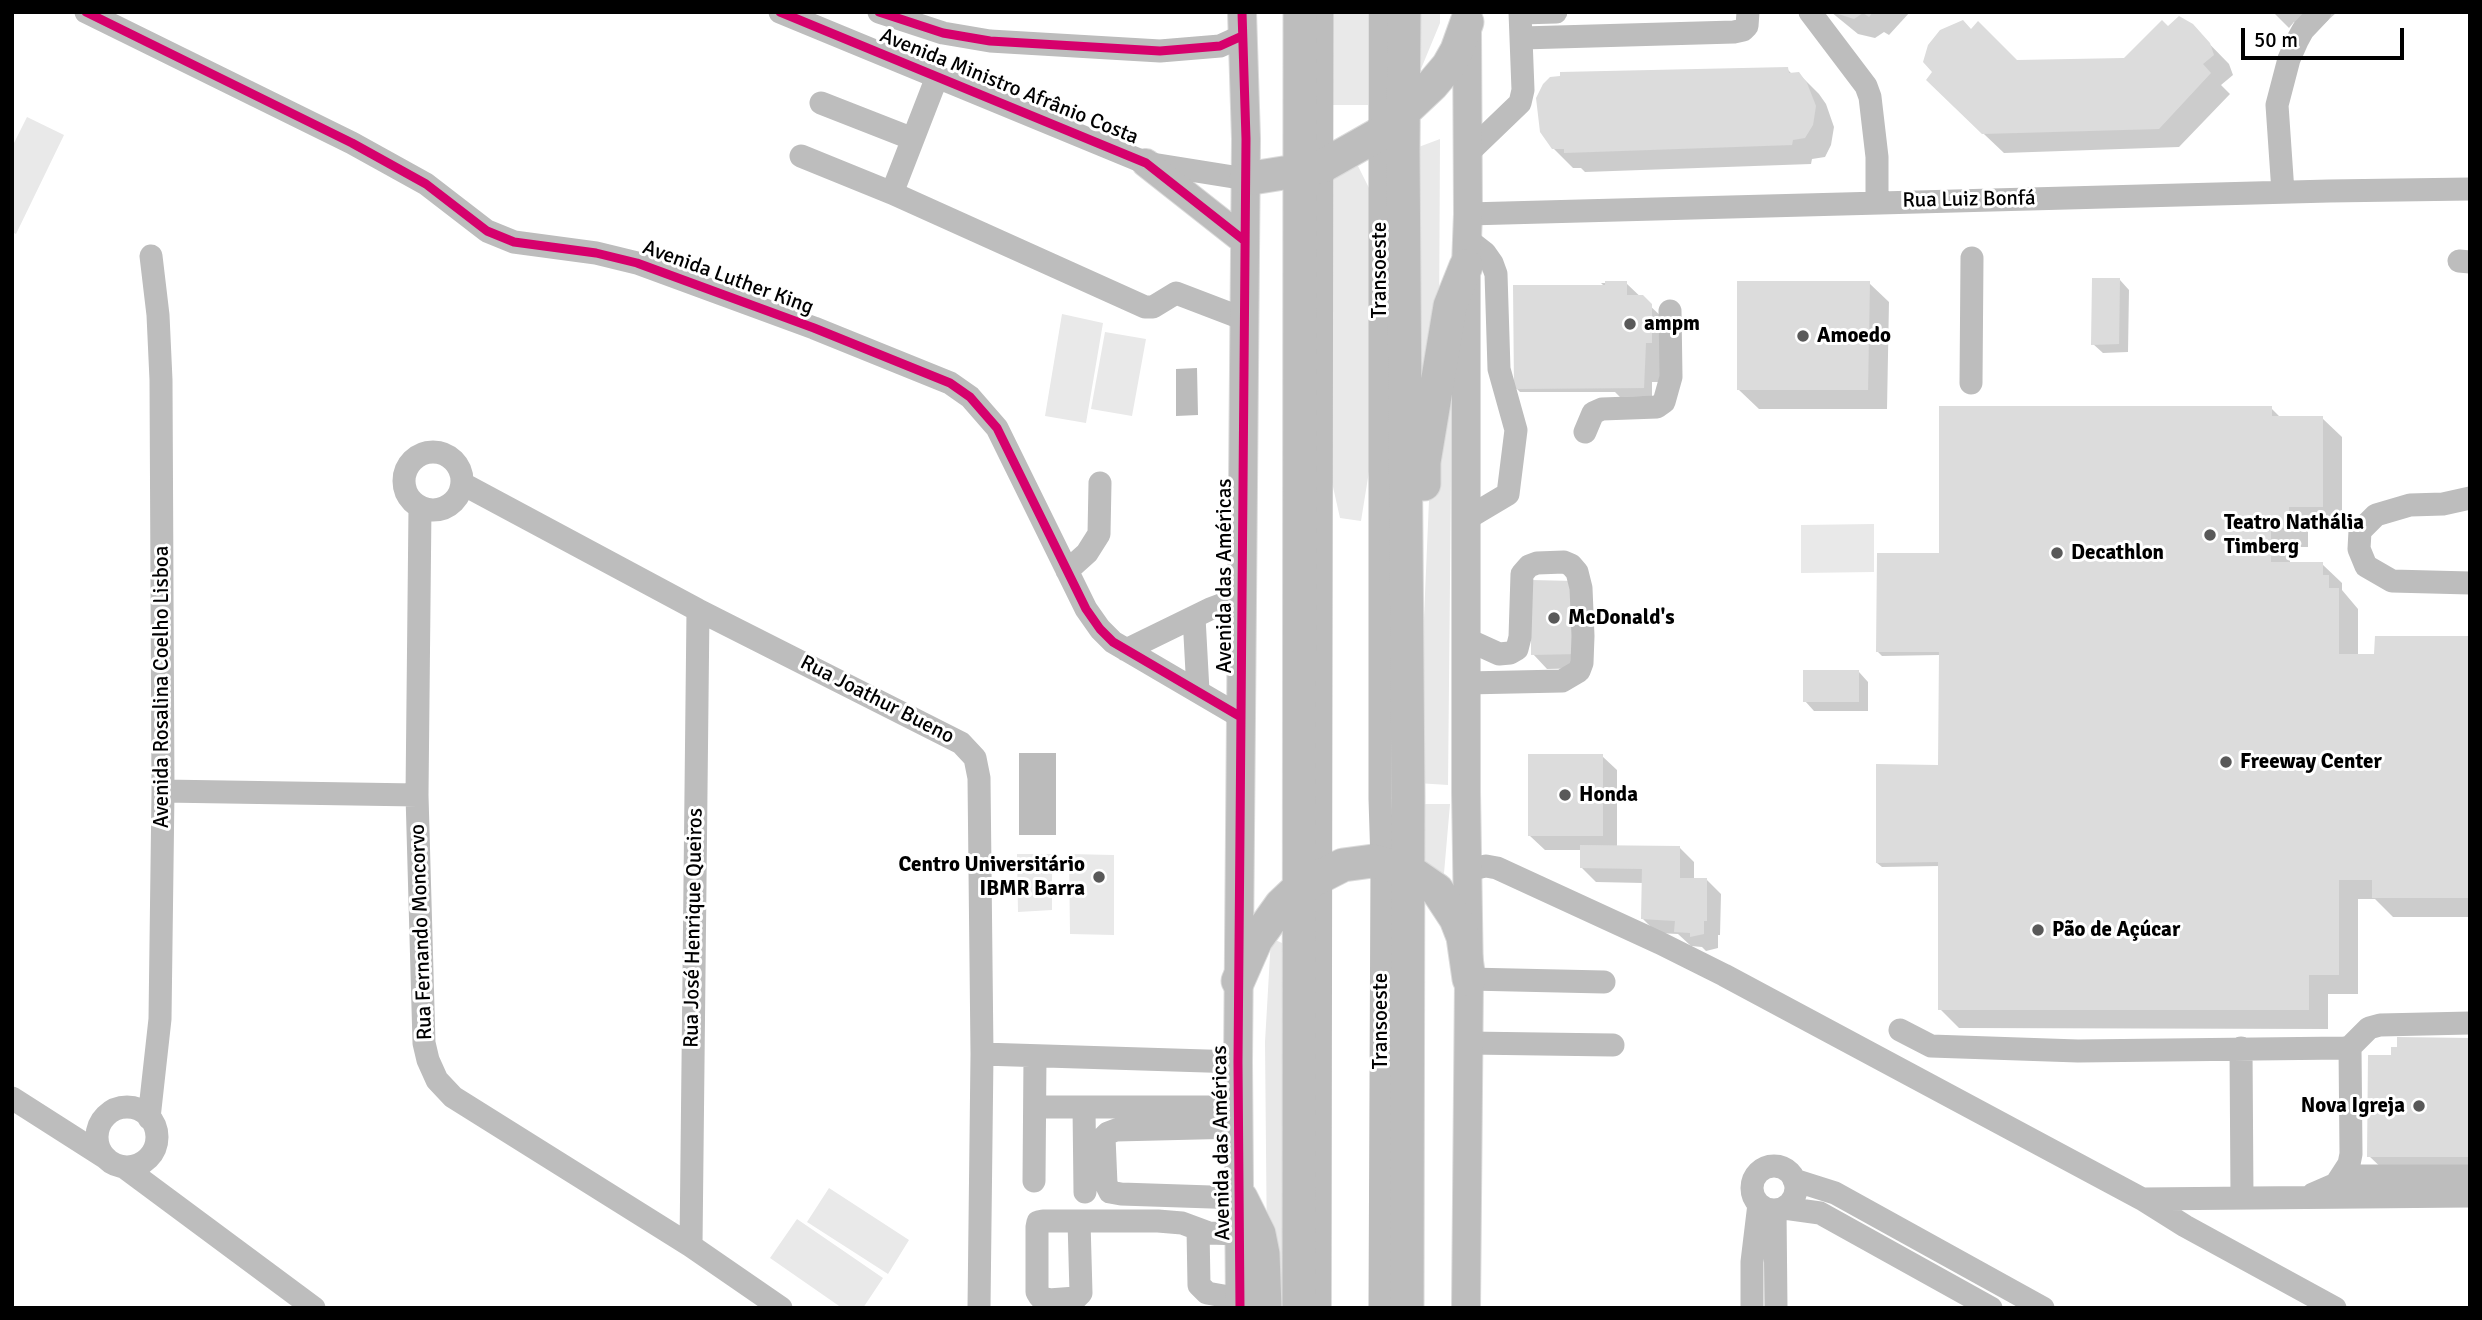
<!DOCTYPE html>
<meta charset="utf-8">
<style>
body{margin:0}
#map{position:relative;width:2482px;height:1320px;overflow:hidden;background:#fff;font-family:Signika,sans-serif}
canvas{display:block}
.frame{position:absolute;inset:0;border:14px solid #000;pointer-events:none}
.scale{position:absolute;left:2241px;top:28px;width:163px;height:32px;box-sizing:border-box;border:4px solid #000;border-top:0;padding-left:9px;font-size:21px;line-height:24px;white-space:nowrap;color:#000;-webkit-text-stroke:5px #fff;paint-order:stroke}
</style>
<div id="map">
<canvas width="2482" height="1320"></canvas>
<div class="frame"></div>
<div class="scale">50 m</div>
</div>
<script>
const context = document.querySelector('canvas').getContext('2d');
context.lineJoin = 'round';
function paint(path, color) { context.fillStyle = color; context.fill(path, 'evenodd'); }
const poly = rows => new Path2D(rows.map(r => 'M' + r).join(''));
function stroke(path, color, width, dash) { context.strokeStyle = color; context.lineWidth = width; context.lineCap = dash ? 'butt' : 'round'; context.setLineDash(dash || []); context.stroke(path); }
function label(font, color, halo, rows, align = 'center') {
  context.font = font + ' Signika,sans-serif'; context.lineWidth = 6; context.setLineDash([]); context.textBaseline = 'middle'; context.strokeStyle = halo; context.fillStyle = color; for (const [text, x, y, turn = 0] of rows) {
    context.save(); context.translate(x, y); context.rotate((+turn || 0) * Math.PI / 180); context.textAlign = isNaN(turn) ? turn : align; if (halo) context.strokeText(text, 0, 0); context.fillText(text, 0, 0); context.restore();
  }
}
paint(poly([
 [1329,12,1368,12,1368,105,1331,105],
 [1416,12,1440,12,1440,23,1416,81],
 [27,117,64,135,16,234,12,232,12,147],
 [1440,139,1439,328,1416,411,1416,148],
 [1356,162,1369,188,1371,459,1361,521,1340,518,1329,469,1328,179],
 [1062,314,1103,323,1086,423,1045,416],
 [1105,332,1146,339,1132,416,1091,409],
 [1452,375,1448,785,1417,783,1431,453],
 [1874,524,1874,572,1801,573,1801,525],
 [1415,804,1450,804,1443,885,1415,866],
 [1017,854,1052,854,1052,910,1018,912],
 [1069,854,1114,855,1114,935,1070,934],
 [1271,938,1282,943,1282,1308,1270,1308,1267,1255,1265,1042],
 [829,1188,909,1240,888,1274,807,1222],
 [797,1219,883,1278,863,1308,842,1308,770,1258]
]), '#e9e9e9');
paint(poly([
 [1197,368,1198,415,1176,416,1176,369],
 [1019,753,1056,753,1056,835,1019,835]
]), '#bbb');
paint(poly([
 [1831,12,1910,12,1889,35,1884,32,1875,38,1858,34],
 [2273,12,2337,12,2324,24,2305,31,2294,22,2289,28],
 [2192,26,2229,64,2233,75,2221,85,2230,94,2179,147,2004,153,1947,99,1972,31,2016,62,2125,60,2168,28],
 [1787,69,1793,75,1799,74,1819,94,1826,104,1834,127,1831,145,1825,157,1812,159,1811,164,1585,172,1581,168,1573,168,1553,148],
 [2120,280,2129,290,2128,352,2103,353,2093,344],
 [1601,283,1626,283,1666,321,1660,382,1652,382,1652,396,1620,397,1615,392,1520,392,1516,388,1604,286],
 [1869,283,1889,302,1887,409,1759,409,1739,390],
 [2271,408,2281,418,2322,418,2342,437,2342,526,2308,526,2308,547,2290,547,2290,564,2322,564,2342,583,2342,590,2358,609,2358,656,2376,656,2470,638,2470,917,2393,917,2375,899,2358,899,2358,994,2328,994,2328,1029,1959,1028,1940,1009,1940,866,1882,867,1877,863,1940,769,1940,655,1882,656,1878,652,1940,555],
 [1532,582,1591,668,1547,669,1533,654],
 [1859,672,1868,682,1868,711,1814,711,1805,701],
 [1602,756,1617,770,1617,847,1680,848,1694,862,1694,879,1706,879,1721,894,1720,935,1718,935,1718,948,1706,951,1702,947,1691,946,1678,934,1657,933,1643,919,1643,883,1596,882,1582,868,1582,850,1545,850,1530,836],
 [2470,1039,2470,1176,2389,1175,2369,1156,2393,1056]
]), '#0003');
paint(poly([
 [1832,12,1873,12,1869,17,1863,13,1854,19],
 [2179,16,2193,24,2210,43,2214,55,2203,64,2211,73,2159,129,1982,134,1926,80,1932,72,1923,62,1928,45,1940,30,1963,20,1971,29,1978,21,2017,60,2124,58,2162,20,2168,26],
 [1788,67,1789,73,1799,72,1807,83,1816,106,1813,125,1805,138,1793,140,1792,145,1564,153,1564,149,1552,149,1540,132,1536,98,1543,84,1550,77,1560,76,1560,72],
 [2092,278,2120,278,2119,344,2091,345],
 [1605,281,1627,281,1627,295,1643,295,1652,304,1652,343,1646,343,1644,388,1514,389,1513,285,1605,285],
 [1737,281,1870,281,1868,390,1737,390],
 [1939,406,2272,406,2272,416,2323,416,2323,507,2289,507,2289,528,2271,528,2271,562,2323,562,2323,575,2329,575,2329,588,2339,588,2339,654,2374,654,2375,636,2470,636,2470,898,2372,898,2372,880,2339,880,2339,975,2309,975,2309,1010,1938,1010,1938,862,1876,863,1876,764,1938,765,1939,652,1876,652,1877,553,1939,553],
 [1531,580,1575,581,1577,654,1531,655],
 [1803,670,1859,670,1859,702,1803,702],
 [1528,754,1603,754,1603,836,1528,836],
 [1580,845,1680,846,1680,878,1707,878,1707,921,1704,921,1704,934,1690,937,1690,933,1674,932,1675,921,1641,919,1642,869,1580,868],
 [2397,1037,2470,1038,2470,1157,2367,1157,2368,1055,2391,1055,2391,1047,2397,1047]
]), '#dcdcdc');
const major = poly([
 [1146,163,1245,241],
 [1240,1308,1238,1062,1246,139,1242,12],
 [1466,1308,1469,979,1466,792,1466,266,1468,214,1467,30]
]);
const highway = poly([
 [1404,12,1403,152,1408,797,1407,1308],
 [1246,179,1321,167,1381,133,1432,85,1448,66,1457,50,1467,22],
 [1424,484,1424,462,1450,306,1466,266],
 [1238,981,1256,940,1281,905,1300,887,1343,865,1373,861,1408,870,1437,890,1456,919,1463,937,1469,979],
 [1241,1198,1259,1234,1263,1254,1265,1308],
 [1299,1308,1300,12]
]);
stroke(major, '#dbdbdb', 30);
stroke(highway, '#dbdbdb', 35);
stroke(poly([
 [86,12,352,143,426,184,487,231,514,242,596,253,637,263,814,328,950,383,970,397,997,428,1086,609,1100,629,1113,642,1241,717],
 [780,12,1146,163,1246,179],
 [879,12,943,33,990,41,1160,51,1220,46,1242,36],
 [1380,12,1380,799,1382,862,1380,1308],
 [1810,12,1866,86,1870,97,1877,157,1877,203],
 [1520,13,1556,12],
 [1522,38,1734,32,1743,30,1747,26,1748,12],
 [821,103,913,139],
 [1468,153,1520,103,1523,90,1520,12],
 [801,156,892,193,1145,307,1153,307,1176,293,1244,319],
 [2283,192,2277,105,2289,59,2297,41,2303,30,2320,12],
 [892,193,937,77],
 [1468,214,2329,191,2470,189],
 [2459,261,2470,262],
 [1971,383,1972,258],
 [1585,432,1593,413,1602,409,1657,407,1664,402,1671,377,1670,311],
 '404 481a29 29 0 1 1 58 0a29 29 0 1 1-58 0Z',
 [463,484,698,610,961,743,975,758,979,778,982,1054,979,1308],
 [2470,498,2443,504,2410,505,2376,515,2360,531,2359,549,2366,566,2392,581,2470,583],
 [420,507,417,795,424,1043,428,1060,437,1080,453,1097,691,1246,781,1308],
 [1466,519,1508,494,1516,430,1499,369,1496,274,1492,263,1485,253,1467,239],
 [1067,571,1087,553,1099,534,1100,483],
 [1194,617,1198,691],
 [1466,639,1499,654,1510,653,1517,649,1520,637,1522,574,1529,566,1537,563,1564,562,1571,565,1577,572,1581,588,1583,636,1582,663,1579,671,1562,681,1466,683],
 [1126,650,1210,609,1242,597],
 [163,791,417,795],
 [1466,870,1486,866,1497,868,1660,943,1724,975,2142,1199,2185,1226,2335,1308],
 [1469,979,1604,982],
 [1900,1030,1931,1046,2078,1051,2344,1048,2350,1047,2369,1028,2380,1025,2470,1023],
 [1469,1043,1613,1045],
 [2241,1048,2242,1197],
 [982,1054,1238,1062],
 [12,1098,106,1158],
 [1035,1107,1239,1107],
 [1084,1107,1085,1192],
 '97 1137a30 30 0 1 1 60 0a30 30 0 1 1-60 0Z',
 [149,1118,160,1019,163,791,161,380,158,315,151,256],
 [1239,1127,1116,1130,1108,1133,1104,1137,1106,1184,1110,1192,1121,1194,1241,1198],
 '1752 1188a22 22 0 1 1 44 0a22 22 0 1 1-44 0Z',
 [124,1167,314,1308],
 [2343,1176,2470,1176],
 [1794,1180,1835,1193,2043,1308],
 [1034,1181,1035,1056],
 [2313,1194,2336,1184,2349,1164,2351,1154,2350,1047],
 [2142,1199,2470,1196],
 [1784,1208,1820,1213,1991,1308],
 [1775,1210,1776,1308],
 [1079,1221,1081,1293,1076,1298,1049,1300,1040,1297,1037,1292,1037,1227,1038,1222,1043,1221,1158,1221,1182,1223,1209,1233,1240,1234],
 [1198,1229,1199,1285,1207,1293,1240,1299],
 [691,1246,698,610],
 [1320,1308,1322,12],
 [1752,1308,1752,1262,1759,1204]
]), '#bdbdbd', 23);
stroke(major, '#bdbdbd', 28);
stroke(highway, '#bdbdbd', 33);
stroke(poly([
 [86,12,352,143,426,184,487,231,514,242,596,253,637,263,814,328,950,383,970,397,997,428,1086,609,1100,629,1113,642,1241,717],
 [780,12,1146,163,1245,241],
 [879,12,943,33,990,41,1160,51,1220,46,1242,36],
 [1240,1308,1238,1062,1246,139,1242,12]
]), '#d6006c', 9);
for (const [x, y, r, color] of [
 [1630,324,7,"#595959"],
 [1803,336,7,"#595959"],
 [2210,535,7,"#595959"],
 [2057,553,7,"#595959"],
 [1554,618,7,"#595959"],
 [2226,762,7,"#595959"],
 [1565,795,7,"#595959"],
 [1099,877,7,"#595959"],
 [2038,930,7,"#595959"],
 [2419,1106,7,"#595959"]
]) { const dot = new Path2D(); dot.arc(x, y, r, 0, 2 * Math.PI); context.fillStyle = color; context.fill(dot); stroke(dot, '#fff', 2.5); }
label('21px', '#000', '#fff', [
 ["Avenida Ministro Afrânio Costa",1009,87,22],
 ["Rua Luiz Bonfá",1969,200,-1],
 ["Transoeste",1380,270,-90],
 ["Avenida Luther King",728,278,20],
 ["Avenida das Américas",1225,576,-90],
 ["Avenida Rosalina Coelho Lisboa",162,687,-90],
 ["Rua Joathur Bueno",877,700,27],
 ["Rua José Henrique Queiros",694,928,-89],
 ["Rua Fernando Moncorvo",422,932,-92],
 ["Transoeste",1381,1021,-90],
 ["Avenida das Américas",1222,1143,-91]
]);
label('bold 21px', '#000', '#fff', [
 ["ampm",1644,324],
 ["Amoedo",1817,336],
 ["Teatro Nathália",2224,523],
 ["Timberg",2224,547],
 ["Decathlon",2071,553],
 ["McDonald's",1568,618],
 ["Freeway Center",2240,762],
 ["Honda",1579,795],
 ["Centro Universitário",1085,865,"right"],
 ["IBMR Barra",1085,889,"right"],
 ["Pão de Açúcar",2052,930],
 ["Nova Igreja",2405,1106,"right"]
], 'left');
</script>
